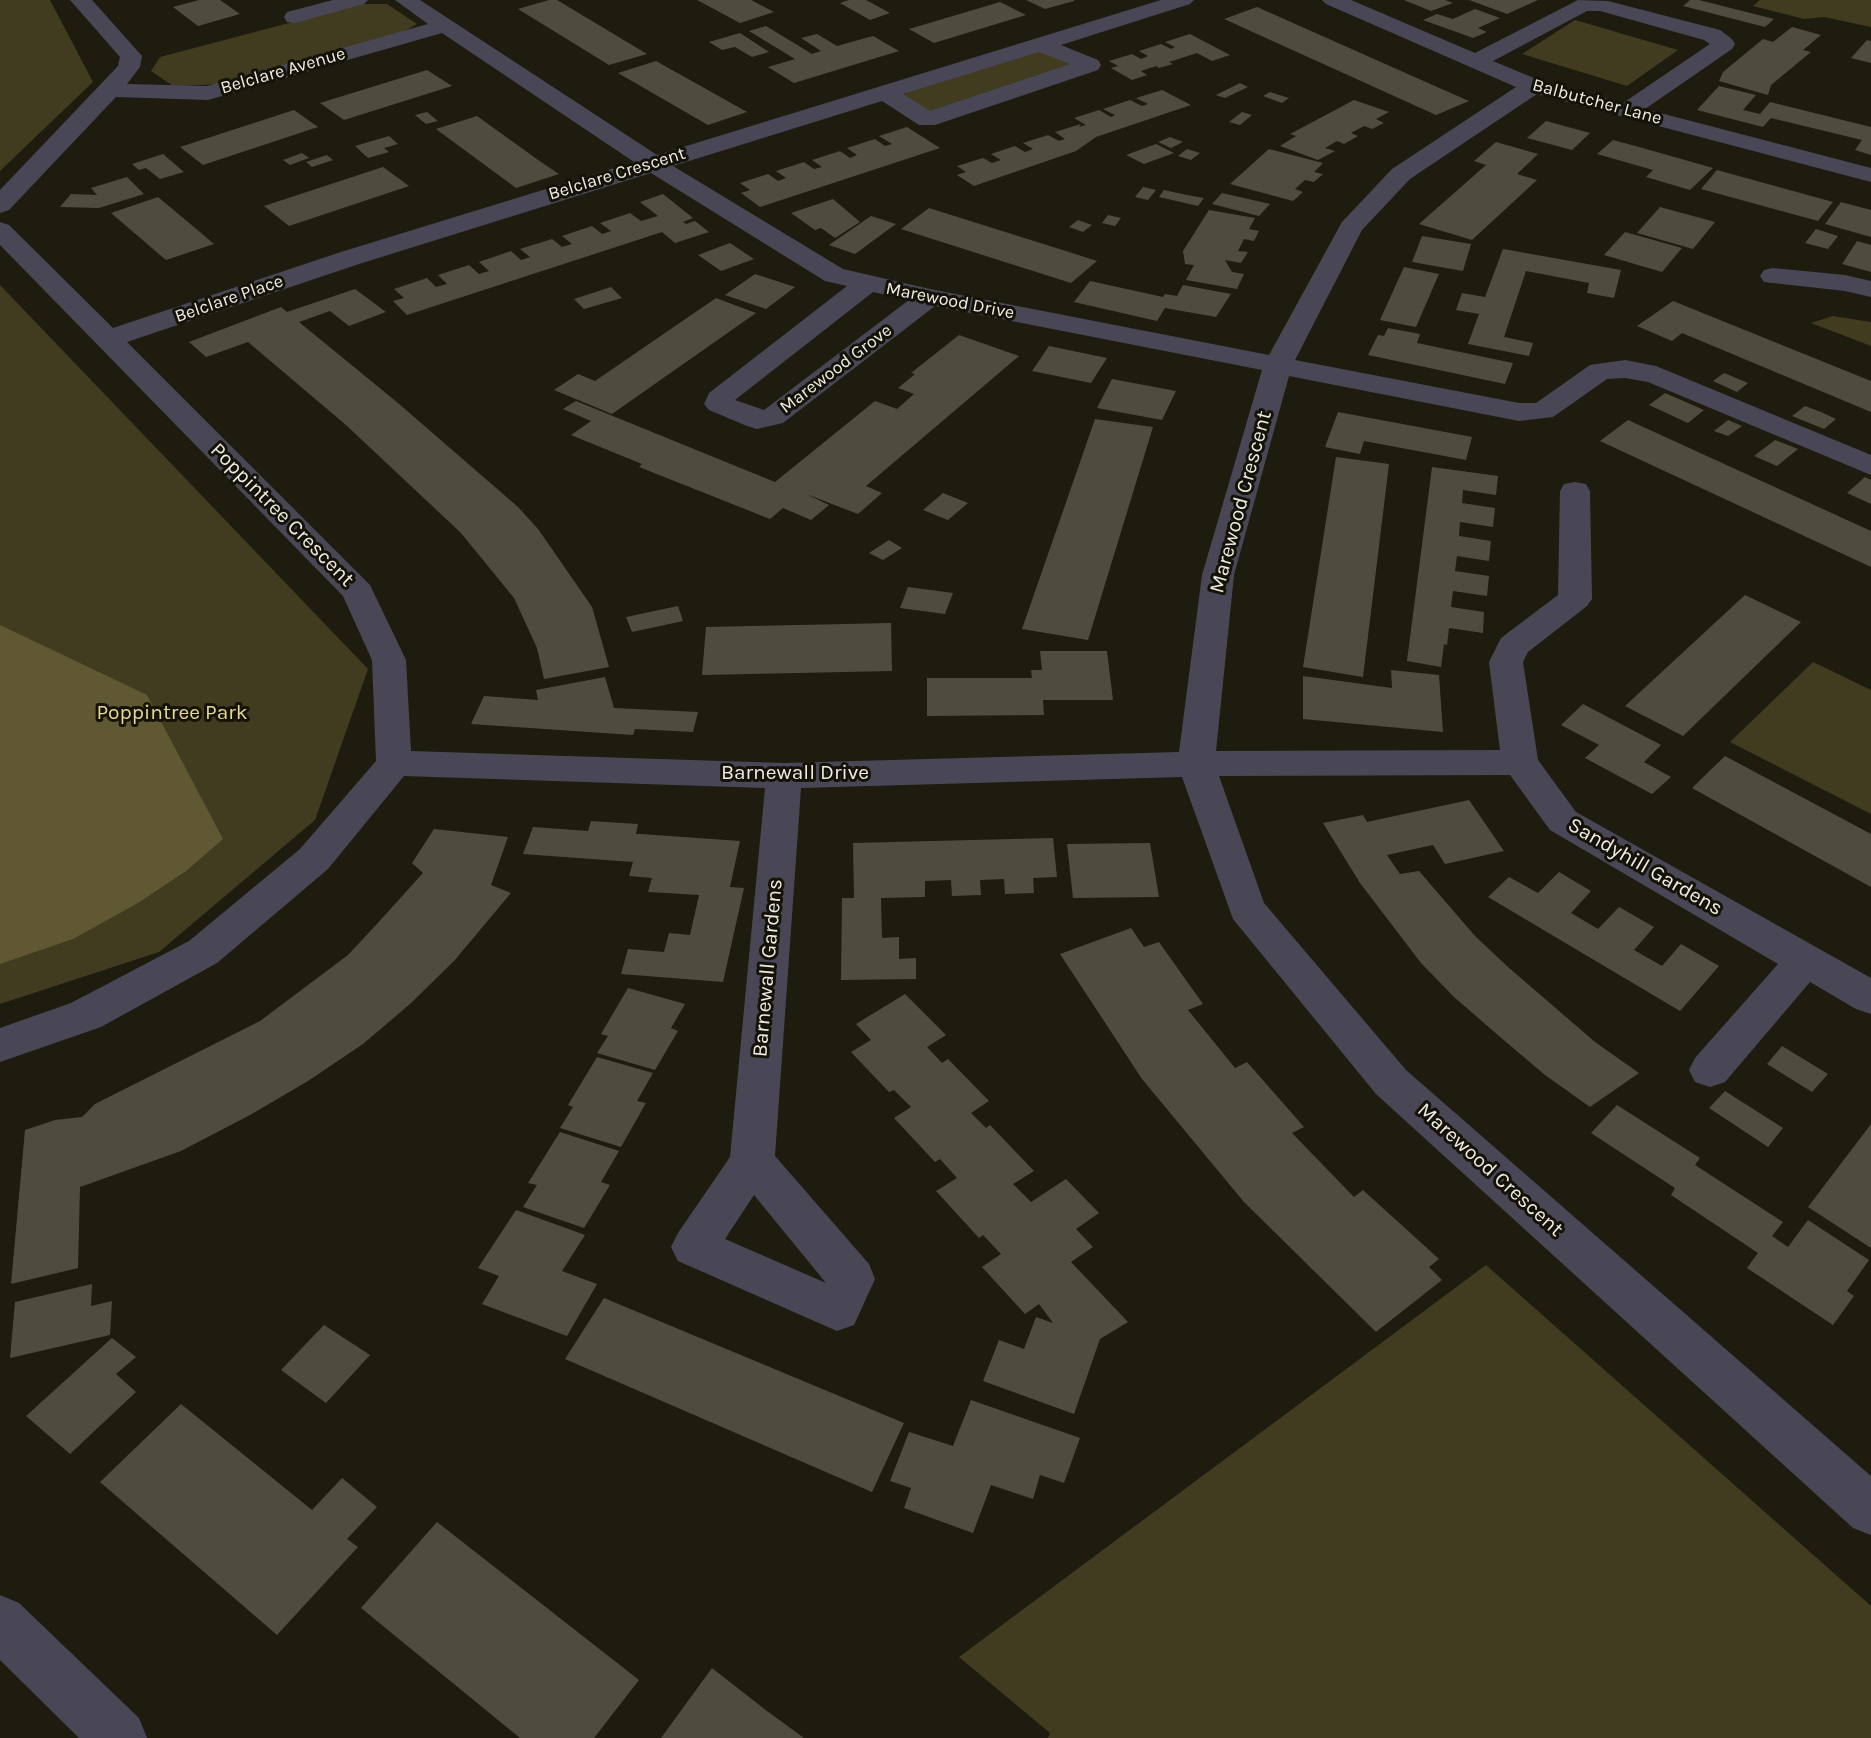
<!DOCTYPE html>
<style>
body{margin:0}
canvas{display:block;background:#1e1b0f}
</style>
<canvas width="1871" height="1738"></canvas>
<script>
const context = document.querySelector('canvas').getContext('2d');
context.lineJoin = 'round';
function paint(path, color) { context.fillStyle = color; context.fill(path, 'evenodd'); }
const poly = rows => new Path2D(rows.map(r => 'M' + r).join(''));
function label(font, color, halo, rows, align = 'center') {
  context.font = font + ' Karla,sans-serif'; context.lineWidth = 6; context.setLineDash([]); context.textBaseline = 'middle'; context.strokeStyle = halo; context.fillStyle = color; for (const [text, x, y, turn = 0] of rows) {
    context.save(); context.translate(x, y); context.rotate((+turn || 0) * Math.PI / 180); context.textAlign = isNaN(turn) ? turn : align; if (halo) context.strokeText(text, 0, 0); context.fillText(text, 0, 0); context.restore();
  }
}
paint(poly([
 [0,0,50,0,93,82,0,171],
 [1760,0,1871,0,1871,27,1824,17,1804,19,1753,6],
 [361,4,387,4,417,24,398,35,224,84,173,86,151,71,160,57],
 [1575,20,1678,50,1627,86,1522,54],
 [1048,42,1089,65,927,120,885,92],
 [0,285,368,669,315,820,159,952,0,1004],
 [1833,316,1871,322,1871,346,1811,323],
 [1813,662,1871,690,1871,814,1730,742],
 [1486,1265,1871,1606,1871,1738,1048,1738,1050,1733,959,1657]
]), '#413b1f');
paint(poly([
 [0,625,147,695,223,839,186,871,138,903,73,939,0,964]
]), '#605832');
paint(poly([
 [199,0,220,0,240,14,198,26,173,7],
 [549,0,557,0,647,54,609,65,518,9],
 [697,0,751,0,774,12,740,23],
 [849,0,866,0,890,13,870,20,840,3],
 [1026,0,1074,0,1074,1,1045,9],
 [1404,0,1445,0,1453,3,1431,11],
 [1469,0,1538,0,1507,14],
 [1690,0,1699,0,1774,19,1765,27,1683,6],
 [1000,2,1026,15,934,43,909,29],
 [1257,7,1437,87,1469,101,1436,115,1224,19],
 [1475,9,1500,18,1478,28,1487,32,1473,38,1423,20,1437,14,1453,19],
 [766,26,812,54,821,51,801,38,817,34,837,46,873,36,899,51,794,83,768,67,795,59,749,31],
 [1792,27,1821,35,1803,50,1811,52,1771,85,1768,95,1719,81,1723,72,1763,39,1773,42],
 [740,33,769,52,752,57,735,47,722,50,709,42],
 [1190,34,1230,55,1212,61,1197,53,1169,62,1173,64,1159,68,1156,66,1141,71,1147,75,1132,80,1111,68,1118,66,1109,61,1132,54,1141,59,1148,56,1139,51,1161,44,1171,49,1175,47,1165,42],
 [1867,40,1871,41,1871,63,1851,58],
 [656,61,690,80,747,112,708,125,618,73],
 [427,70,452,86,344,120,320,103],
 [1240,83,1248,87,1225,98,1216,95],
 [1719,86,1756,95,1743,110,1760,114,1770,102,1871,127,1871,155,1855,150,1862,140,1771,118,1763,127,1697,110],
 [1162,90,1191,105,1096,137,1076,151,974,186,957,175,966,172,957,166,983,158,992,163,1001,160,991,154,1015,146,1025,152,1033,149,1023,143,1048,135,1059,141,1065,139,1055,132,1081,124,1079,127,1086,125,1074,118,1099,110,1111,117,1115,115,1103,109,1130,100,1142,106,1148,104,1136,98],
 [1270,92,1289,98,1282,103,1263,96],
 [1354,100,1389,112,1376,119,1384,123,1372,129,1364,126,1351,133,1358,136,1344,144,1337,141,1325,148,1335,151,1318,160,1280,146,1296,136,1290,134],
 [294,110,318,127,203,165,180,147],
 [427,112,438,121,426,124,415,115],
 [1242,112,1252,115,1240,125,1229,122],
 [477,116,541,162,559,174,516,188,436,129],
 [1546,121,1590,133,1572,150,1527,138],
 [907,127,940,148,760,207,741,193,750,190,740,183,768,174,778,181,786,178,776,171,804,162,814,169,822,167,812,160,840,151,850,158,857,155,847,148,875,139,885,146,892,144,879,136],
 [389,136,398,144,384,148,389,152,368,158,355,146],
 [1170,137,1183,142,1171,148,1158,142],
 [1613,140,1639,147,1713,168,1690,190,1646,177,1653,170,1597,154],
 [1496,142,1538,154,1517,174,1537,180,1472,240,1419,224,1486,165,1474,161],
 [1156,144,1174,153,1144,164,1126,155],
 [1187,149,1200,153,1191,160,1178,156],
 [1269,149,1323,163,1314,172,1323,174,1314,182,1305,180,1295,189,1303,192,1293,201,1230,184],
 [302,153,309,158,290,165,283,160],
 [163,154,184,172,160,179,146,168,139,170,132,164],
 [327,155,333,160,312,167,306,162],
 [383,167,409,186,289,226,264,206],
 [1717,170,1833,202,1818,221,1701,189],
 [127,177,144,194,99,208,60,207,71,194,97,195,91,188],
 [1143,187,1156,190,1148,200,1135,197],
 [1164,190,1187,195,1204,198,1198,206,1159,197],
 [1222,193,1270,204,1259,216,1212,204],
 [663,194,693,218,683,222,686,224,695,221,709,232,675,243,662,232,407,315,393,301,404,298,394,289,427,278,436,287,447,284,438,275,469,265,479,274,489,271,479,262,511,251,521,260,530,257,520,249,552,239,562,247,572,244,562,236,592,226,602,234,611,231,600,223,630,213,641,221,658,216,640,202],
 [158,197,200,232,214,244,166,260,111,213],
 [833,199,860,222,835,238,821,228,815,230,791,213],
 [1841,202,1871,210,1871,237,1825,224],
 [1660,207,1715,222,1693,249,1637,233],
 [929,208,1072,253,1097,261,1071,283,901,229],
 [1209,210,1255,218,1249,229,1259,231,1254,241,1244,239,1238,251,1248,252,1241,263,1225,260,1232,272,1244,274,1237,289,1186,280,1194,265,1185,264,1183,251],
 [1108,215,1121,218,1115,226,1102,223],
 [871,216,896,224,855,254,829,245],
 [1078,220,1092,225,1083,232,1069,227],
 [1816,229,1838,236,1828,249,1805,243],
 [1625,232,1682,248,1662,272,1604,255],
 [1422,236,1471,244,1463,271,1412,262],
 [1857,241,1871,245,1871,272,1842,264],
 [730,243,754,259,721,271,698,255],
 [1503,249,1621,270,1614,298,1587,293,1589,283,1526,271,1504,337,1533,343,1529,356,1468,344,1479,314,1456,310,1462,293,1485,297],
 [1404,267,1439,274,1416,327,1380,320],
 [755,274,795,287,766,309,725,295],
 [1090,281,1163,297,1165,294,1177,296,1183,285,1231,294,1216,317,1165,308,1157,321,1074,302],
 [611,287,622,298,584,309,574,299],
 [355,289,386,312,349,326,330,311,299,322,398,403,518,507,538,529,592,607,609,667,544,679,537,648,514,598,461,533,346,425,248,342,206,357,189,342,281,307,287,312],
 [716,298,756,313,612,414,554,390,578,374,595,381],
 [1673,301,1871,381,1871,412,1682,333,1672,341,1637,326],
 [1388,328,1420,334,1417,343,1513,363,1505,384,1368,355,1378,335,1384,336],
 [959,335,1019,356,866,486,882,493,858,514,806,494,829,505,811,520,783,508,770,519,639,467,642,464,571,435,591,421,563,409,576,401,775,482,875,401,897,409,914,394,898,388,915,374,911,373],
 [1049,346,1107,358,1091,383,1032,371],
 [1724,373,1748,383,1737,392,1713,381],
 [1112,379,1176,391,1162,420,1097,408],
 [1665,393,1704,410,1688,423,1649,405],
 [1805,406,1821,412,1836,419,1824,429,1792,416],
 [1338,412,1472,437,1466,460,1364,441,1360,454,1325,447],
 [1095,419,1153,427,1088,640,1022,629],
 [1628,420,1871,531,1871,567,1600,441],
 [1728,420,1742,426,1728,436,1714,431],
 [1775,440,1798,449,1777,466,1754,456],
 [1336,457,1389,464,1363,677,1303,667],
 [1432,467,1498,476,1496,495,1463,490,1462,503,1495,508,1493,527,1460,522,1459,536,1491,541,1489,561,1457,556,1455,571,1489,576,1487,596,1453,591,1451,607,1484,612,1483,633,1449,628,1447,645,1444,644,1441,667,1407,661],
 [1865,477,1871,480,1871,504,1847,493],
 [943,493,968,503,948,520,923,510],
 [889,540,902,548,883,560,869,553],
 [908,587,953,593,945,614,900,608],
 [1745,595,1801,622,1683,736,1625,706],
 [678,606,683,621,632,632,626,617],
 [891,623,892,671,702,675,706,627],
 [1040,651,1107,651,1113,700,1043,700,1044,715,927,716,927,678,1032,678,1031,670,1042,670],
 [1391,670,1439,675,1443,732,1303,719,1303,676,1392,688],
 [605,677,614,708,698,712,693,732,635,729,633,735,471,724,484,696,538,700,536,690],
 [1583,704,1661,745,1644,762,1671,777,1652,794,1585,758,1599,745,1561,725],
 [1725,756,1871,834,1871,887,1692,788],
 [1469,800,1504,851,1445,864,1433,845,1387,855,1400,874,1419,871,1475,936,1508,967,1595,1042,1639,1073,1590,1107,1545,1075,1499,1036,1454,997,1421,963,1360,883,1323,823,1363,815,1367,822],
 [591,821,638,824,636,834,641,834,740,841,730,887,744,888,723,982,621,974,628,949,664,952,669,933,690,935,699,895,648,892,652,878,629,876,633,862,523,854,533,827,588,831],
 [434,829,508,837,491,885,511,893,454,961,410,1004,363,1044,308,1081,250,1115,181,1151,80,1187,78,1268,11,1284,25,1130,55,1120,82,1117,95,1104,260,1021,348,955,376,925,423,873,412,863],
 [1053,838,1057,877,1033,878,1034,893,1005,894,1004,879,980,880,981,895,952,896,951,880,925,881,925,897,881,898,882,938,899,937,899,959,916,958,916,979,841,980,842,898,854,898,853,843],
 [1150,843,1159,897,1073,898,1067,844],
 [1559,872,1591,891,1571,913,1598,929,1619,907,1654,927,1634,950,1662,966,1681,944,1719,966,1680,1011,1488,897,1509,877,1538,893],
 [1131,928,1144,947,1159,942,1203,1004,1188,1010,1235,1068,1247,1062,1304,1127,1292,1133,1354,1197,1363,1190,1439,1259,1429,1267,1442,1280,1376,1332,1244,1202,1142,1079,1060,954],
 [628,988,685,1004,671,1028,678,1031,655,1070,597,1053,608,1036,601,1034],
 [905,994,946,1035,927,1047,942,1063,948,1059,989,1101,971,1113,986,1128,990,1125,1034,1171,1013,1184,1031,1202,1066,1179,1099,1213,1076,1229,1093,1247,1071,1262,1128,1322,1100,1339,1074,1414,983,1381,999,1340,1024,1349,1036,1317,1053,1323,1039,1304,1025,1314,982,1267,1001,1254,983,1235,979,1238,936,1191,957,1178,940,1159,935,1162,894,1118,911,1107,894,1090,889,1092,851,1052,871,1040,856,1024],
 [1782,1046,1828,1074,1812,1092,1767,1064],
 [597,1057,653,1073,637,1101,646,1103,621,1147,560,1128,573,1107,568,1105],
 [1725,1091,1783,1128,1768,1147,1709,1108],
 [1617,1105,1700,1158,1695,1165,1783,1222,1772,1236,1788,1247,1808,1220,1869,1260,1847,1291,1854,1296,1833,1325,1747,1268,1758,1253,1671,1195,1675,1188,1591,1133],
 [1871,1124,1871,1248,1808,1207],
 [560,1132,619,1151,601,1182,610,1185,584,1228,523,1207,537,1185,528,1183],
 [516,1210,585,1235,562,1271,597,1284,567,1336,482,1304,499,1276,478,1268],
 [92,1284,91,1306,112,1301,110,1335,10,1358,15,1302],
 [604,1298,904,1423,872,1492,565,1359],
 [324,1325,370,1355,326,1403,281,1370],
 [112,1338,136,1357,116,1374,136,1392,70,1454,26,1416],
 [971,1400,1080,1438,1064,1483,1040,1475,1033,1499,991,1485,973,1533,904,1508,911,1488,890,1481,909,1432,953,1446],
 [181,1404,312,1510,342,1478,377,1507,347,1539,358,1547,277,1635,100,1482],
 [437,1522,639,1680,594,1738,520,1738,361,1608],
 [712,1668,767,1711,804,1738,661,1738]
]), '#4f4c3e');
paint(poly([
 [70,0,92,0,142,56,140,67,127,84,207,86,428,24,395,0,420,0,657,155,1161,0,1194,0,1190,4,1061,45,1098,60,1101,65,1098,70,935,125,919,125,882,101,673,166,843,269,930,289,1269,355,1342,222,1392,169,1516,87,1326,4,1322,0,1351,0,1475,53,1578,0,1608,1,1720,30,1732,39,1735,44,1732,49,1645,109,1871,168,1871,182,1537,94,1410,179,1362,230,1295,360,1519,403,1536,403,1590,365,1625,360,1656,366,1871,455,1871,475,1648,382,1625,378,1607,379,1553,417,1519,421,1289,376,1234,575,1216,751,1500,750,1489,662,1501,638,1558,595,1560,491,1564,484,1575,482,1586,484,1590,491,1592,599,1587,606,1528,652,1523,662,1538,760,1576,812,1871,978,1871,1014,1856,1009,1810,982,1725,1082,1710,1087,1695,1082,1689,1070,1695,1058,1778,964,1550,830,1510,775,1219,776,1264,903,1406,1070,1871,1476,1871,1535,1853,1528,1376,1094,1233,919,1182,777,801,788,775,1156,869,1264,875,1279,854,1325,837,1331,678,1261,671,1247,678,1233,730,1157,765,788,404,776,328,869,217,963,101,1027,0,1062,0,1028,71,1003,189,941,300,849,376,761,372,660,343,596,0,245,0,222,9,225,113,328,341,252,634,162,442,33,208,100,116,97,9,210,0,213,0,190,118,66,120,57,70,0],
 [1587,11,1600,11,1704,40,1710,44,1623,103,1541,81,1493,61,1587,11],
 [1039,52,1070,64,930,111,903,94,1039,52],
 [651,173,825,281,847,286,709,393,704,404,709,410,747,426,757,429,783,423,935,306,1262,370,1202,575,1179,752,784,763,411,751,406,660,370,585,127,342,359,264,651,173],
 [873,292,909,300,764,410,735,400,873,292],
 [754,1195,826,1283,725,1239,754,1195],
 [333,0,368,0,364,4,295,23,287,22,284,17,287,12,333,0],
 [1773,268,1845,275,1871,281,1871,297,1845,291,1764,282,1760,276,1764,270,1773,268],
 [0,1595,19,1603,139,1718,147,1738,79,1738,0,1660,0,1595]
]), '#494756');
label('18px', '#eeece4', '#151207', [
 ["Belclare Avenue",283,71,-16],
 ["Balbutcher Lane",1597,102,15],
 ["Belclare Crescent",617,174,-17],
 ["Belclare Place",229,299,-19],
 ["Marewood Drive",950,301,11],
 ["Marewood Grove",836,369,-37]
]);
label('21px', '#eeece4', '#151207', [
 ["Marewood Crescent",1241,502,-75],
 ["Poppintree Crescent",282,515,45],
 ["Barnewall Drive",795,773],
 ["Sandyhill Gardens",1645,867,30],
 ["Barnewall Gardens",768,968,-85],
 ["Marewood Crescent",1490,1170,42]
]);
label('21px', '#e6d996', '#151207', [
 ["Poppintree Park",172,713]
]);
</script>
